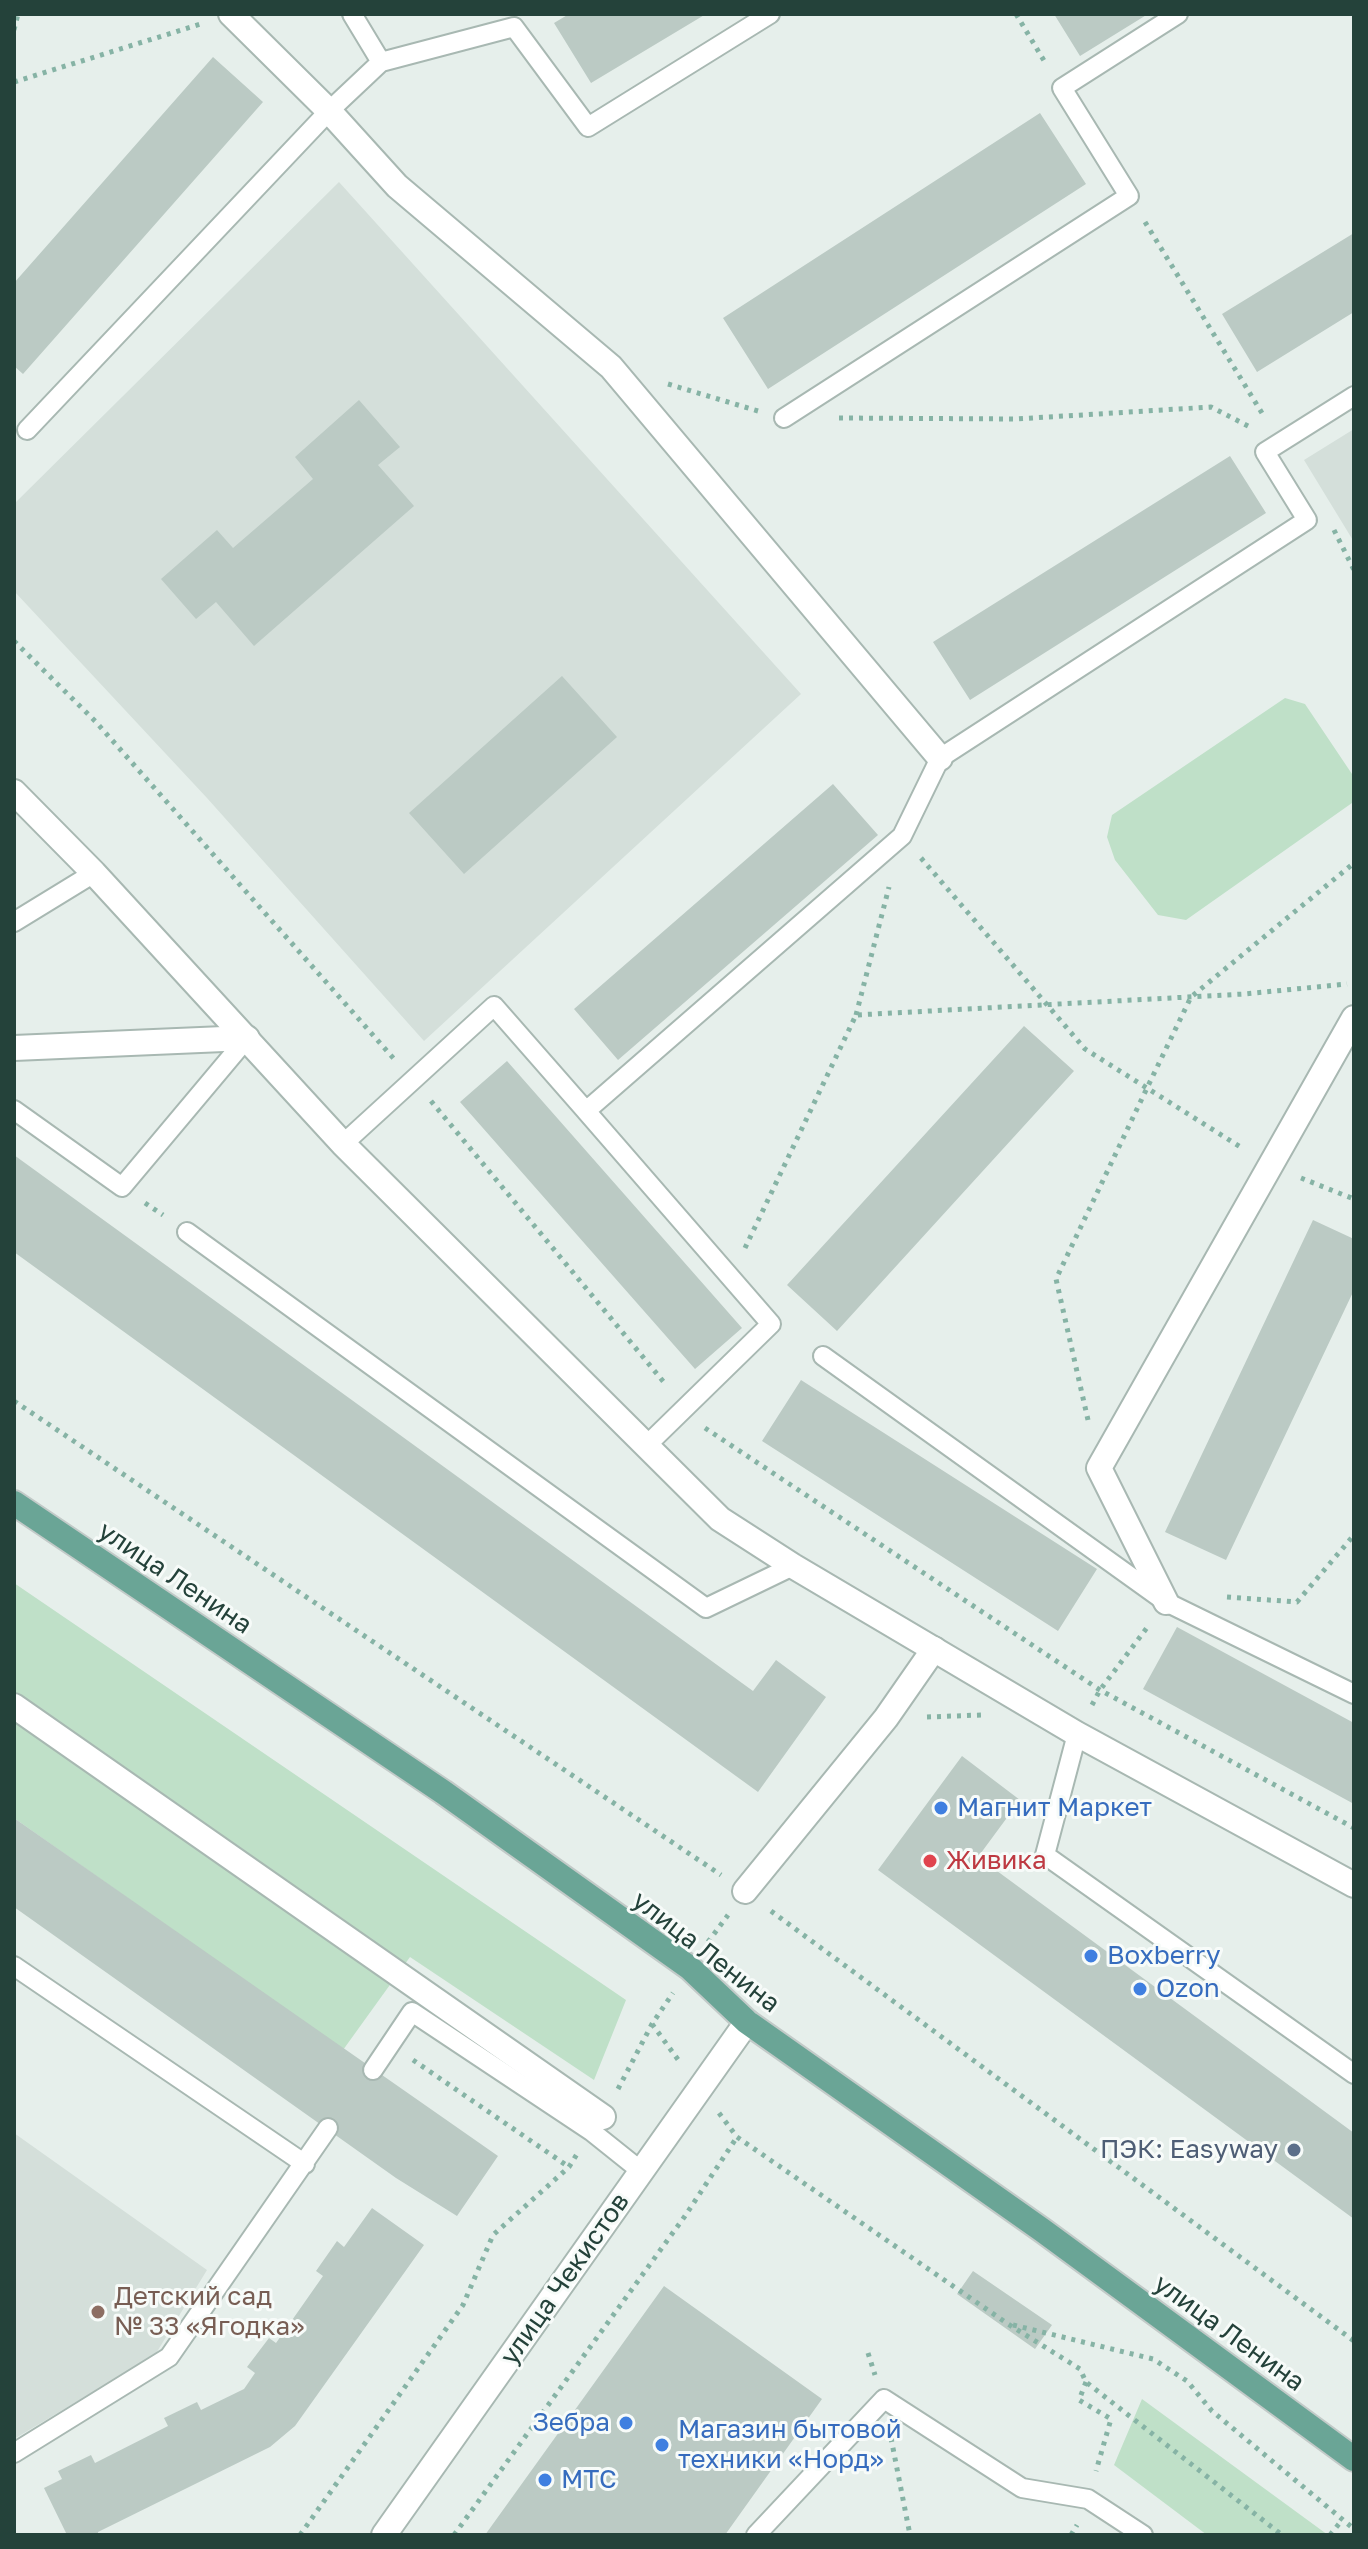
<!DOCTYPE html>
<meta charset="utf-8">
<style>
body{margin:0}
#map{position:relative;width:1368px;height:2549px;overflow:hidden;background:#e6efeb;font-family:"Golos Text",sans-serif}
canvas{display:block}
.frame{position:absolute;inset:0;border:16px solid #24423a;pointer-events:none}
</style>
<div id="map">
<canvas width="1368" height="2549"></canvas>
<div class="frame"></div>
</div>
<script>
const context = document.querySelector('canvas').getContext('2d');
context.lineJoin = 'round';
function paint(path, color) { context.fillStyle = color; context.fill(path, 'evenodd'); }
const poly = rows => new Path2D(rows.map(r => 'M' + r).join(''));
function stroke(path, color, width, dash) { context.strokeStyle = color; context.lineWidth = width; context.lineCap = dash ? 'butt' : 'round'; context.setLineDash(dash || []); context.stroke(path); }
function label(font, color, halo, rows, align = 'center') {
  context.font = font + ' "Golos Text",sans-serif'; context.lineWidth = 6; context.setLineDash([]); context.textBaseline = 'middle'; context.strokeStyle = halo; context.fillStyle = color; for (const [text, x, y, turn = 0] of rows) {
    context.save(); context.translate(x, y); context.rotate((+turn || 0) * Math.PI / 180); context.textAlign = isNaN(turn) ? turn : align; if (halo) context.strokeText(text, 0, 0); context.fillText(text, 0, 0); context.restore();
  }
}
paint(poly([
 [339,182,801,694,424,1041,207,798,14,591,14,504],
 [1354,429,1354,542,1304,460],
 [14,2133,207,2270,155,2355,14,2439]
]), '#d4dfda');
paint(poly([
 [1285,698,1305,704,1354,777,1352,803,1186,920,1158,915,1115,860,1107,837,1112,815],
 [14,1583,626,2000,594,2080,410,1957,343,2050,14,1818],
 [1142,2399,1328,2535,1207,2535,1114,2465]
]), '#bfe0c8');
paint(poly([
 [569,14,706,14,591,83,554,23],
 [1054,14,1148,14,1080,56],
 [213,57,263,102,23,374,14,366,14,283],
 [1040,113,1086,184,768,389,723,318],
 [1354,233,1354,312,1257,372,1222,314],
 [359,400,400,447,378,465,414,506,254,646,216,602,196,619,161,579,217,530,233,548,313,479,295,457],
 [1230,456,1266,513,970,700,933,642],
 [562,676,617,737,464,874,409,813],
 [833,784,878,835,618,1060,574,1009],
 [1024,1026,1074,1071,837,1331,787,1285],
 [507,1061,742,1328,695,1369,460,1102],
 [14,1155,753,1691,776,1660,826,1697,758,1792,14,1252],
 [1313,1220,1354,1239,1354,1290,1226,1560,1165,1532],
 [801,1380,1097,1569,1058,1631,762,1441],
 [1177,1627,1354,1723,1354,1804,1143,1689],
 [962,1756,1020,1800,978,1857,1354,2133,1354,2219,878,1870],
 [14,1818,498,2156,457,2216,396,2178,14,1907],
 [372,2208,424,2245,295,2426,270,2447,98,2532,98,2535,67,2535,44,2488,62,2479,58,2471,91,2455,95,2463,168,2426,164,2418,197,2402,201,2410,244,2389,255,2373,247,2367,269,2338,276,2343,323,2276,316,2271,337,2241,344,2247],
 [973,2271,1052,2325,1035,2349,957,2294],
 [664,2286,822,2399,725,2535,485,2535]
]), '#bbcac4');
const service = poly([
 [352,14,381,62],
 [784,418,1129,196,1062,88,1178,14],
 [27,430,329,111,381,62,514,27,588,127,770,14],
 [14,922,94,873],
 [14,1110,122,1187,247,1038],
 [586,1111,771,1324,646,1446],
 [343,1144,494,1006,586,1111,902,836,940,758,1307,520,1265,452,1354,396],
 [187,1232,706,1608,793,1566],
 [823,1356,1166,1602,1354,1694],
 [1077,1734,1045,1855,1354,2074],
 [14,1966,305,2164],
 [373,2070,412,2012,591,2131,641,2171],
 [14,2453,169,2357,328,2128],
 [756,2535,884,2399,1022,2488,1088,2499,1143,2535]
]);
const pedestrian = poly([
 [14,1048,247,1038],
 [1166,1602,1099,1468,1354,1018],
 [14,1706,603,2117],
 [745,1891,886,1718,934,1649]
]);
const minor = poly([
 [231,14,329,111,397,186,611,367,940,758],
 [14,792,94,873,343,1144,720,1519,793,1566,1077,1734,1354,1885]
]);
const tertiary = poly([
 [384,2535,747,2022]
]);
const primary = poly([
 [14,1503,443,1792,690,1968,747,2022,1042,2230,1354,2459]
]);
stroke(service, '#a8b8b2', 22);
stroke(pedestrian, '#a8b8b2', 28);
stroke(minor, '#a8b8b2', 28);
stroke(tertiary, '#a8b8b2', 28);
stroke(primary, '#c2cac8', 28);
stroke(poly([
 [1016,14,1046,64],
 [14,30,18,14],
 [14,82,204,23],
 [1145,222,1265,418],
 [668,384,758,411],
 [839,418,1016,419,1211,407,1252,428],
 [1334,530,1354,570],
 [14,641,96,722,395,1060],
 [921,858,1085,1049,1242,1148],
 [856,1015,889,887],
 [431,1101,667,1386],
 [1301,1178,1354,1199],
 [145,1203,163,1215],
 [745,1248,856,1015,1244,994,1347,984],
 [14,1401,721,1875],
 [1088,1420,1056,1279,1147,1088,1191,997,1354,863],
 [705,1428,1100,1690,1354,1828],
 [1227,1597,1297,1602,1354,1535],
 [1092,1705,1100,1690,1149,1625],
 [927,1717,981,1715],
 [771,1911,1354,2341],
 [708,1942,728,1915],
 [652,2024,679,2061],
 [413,2060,569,2167],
 [618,2089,652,2024,673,1993],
 [719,2113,737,2137,1008,2324,1080,2369,1086,2382,1282,2535],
 [1013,2325,1153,2359,1187,2381,1212,2411,1354,2529],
 [868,2353,875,2375],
 [1086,2382,1079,2400,1111,2419,1096,2471],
 [891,2438,910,2535],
 [300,2535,463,2305,493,2235,569,2167,577,2154],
 [454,2535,685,2216,737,2137],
 [1071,2535,1077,2525],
 [1330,2535,1342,2520]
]), '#86b3a5', 5, [4, 6]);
stroke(service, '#fff', 18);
stroke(pedestrian, '#fff', 24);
stroke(minor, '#fff', 24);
stroke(tertiary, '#fff', 24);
stroke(primary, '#6aa596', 24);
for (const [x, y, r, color] of [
 [941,1808,8,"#3f7fe0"],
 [930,1861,8,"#e0444e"],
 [1091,1956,8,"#3f7fe0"],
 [1140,1989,8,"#3f7fe0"],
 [1294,2150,8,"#5c6f8a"],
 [98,2312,8,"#8d6e63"],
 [626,2423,8,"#3f7fe0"],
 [662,2445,8,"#3f7fe0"],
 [545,2480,8,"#3f7fe0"]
]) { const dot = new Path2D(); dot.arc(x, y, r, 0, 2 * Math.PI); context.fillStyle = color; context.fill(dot); stroke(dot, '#f7fbf9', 3); }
label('26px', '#24423a', '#f7fbf9', [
 ["улица Ленина",175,1578,34],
 ["улица Ленина",706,1952,38],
 ["улица Чекистов",565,2279,-55],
 ["улица Ленина",1229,2333,36]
]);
label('26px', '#366cbe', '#f7fbf9', [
 ["Магнит Маркет",957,1808],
 ["Boxberry",1107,1956],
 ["Ozon",1156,1989],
 ["Зебра",610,2423,"right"],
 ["Магазин бытовой",678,2430],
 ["техники «Норд»",678,2460],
 ["МТС",561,2480]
], 'left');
label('26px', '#be3a42', '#f7fbf9', [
 ["Живика",946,1861]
], 'left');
label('26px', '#4e5e75', '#f7fbf9', [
 ["ПЭК: Easyway",1278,2150]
], 'right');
label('26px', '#785e54', '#f7fbf9', [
 ["Детский сад",114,2297],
 ["№ 33 «Ягодка»",114,2327]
], 'left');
</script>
